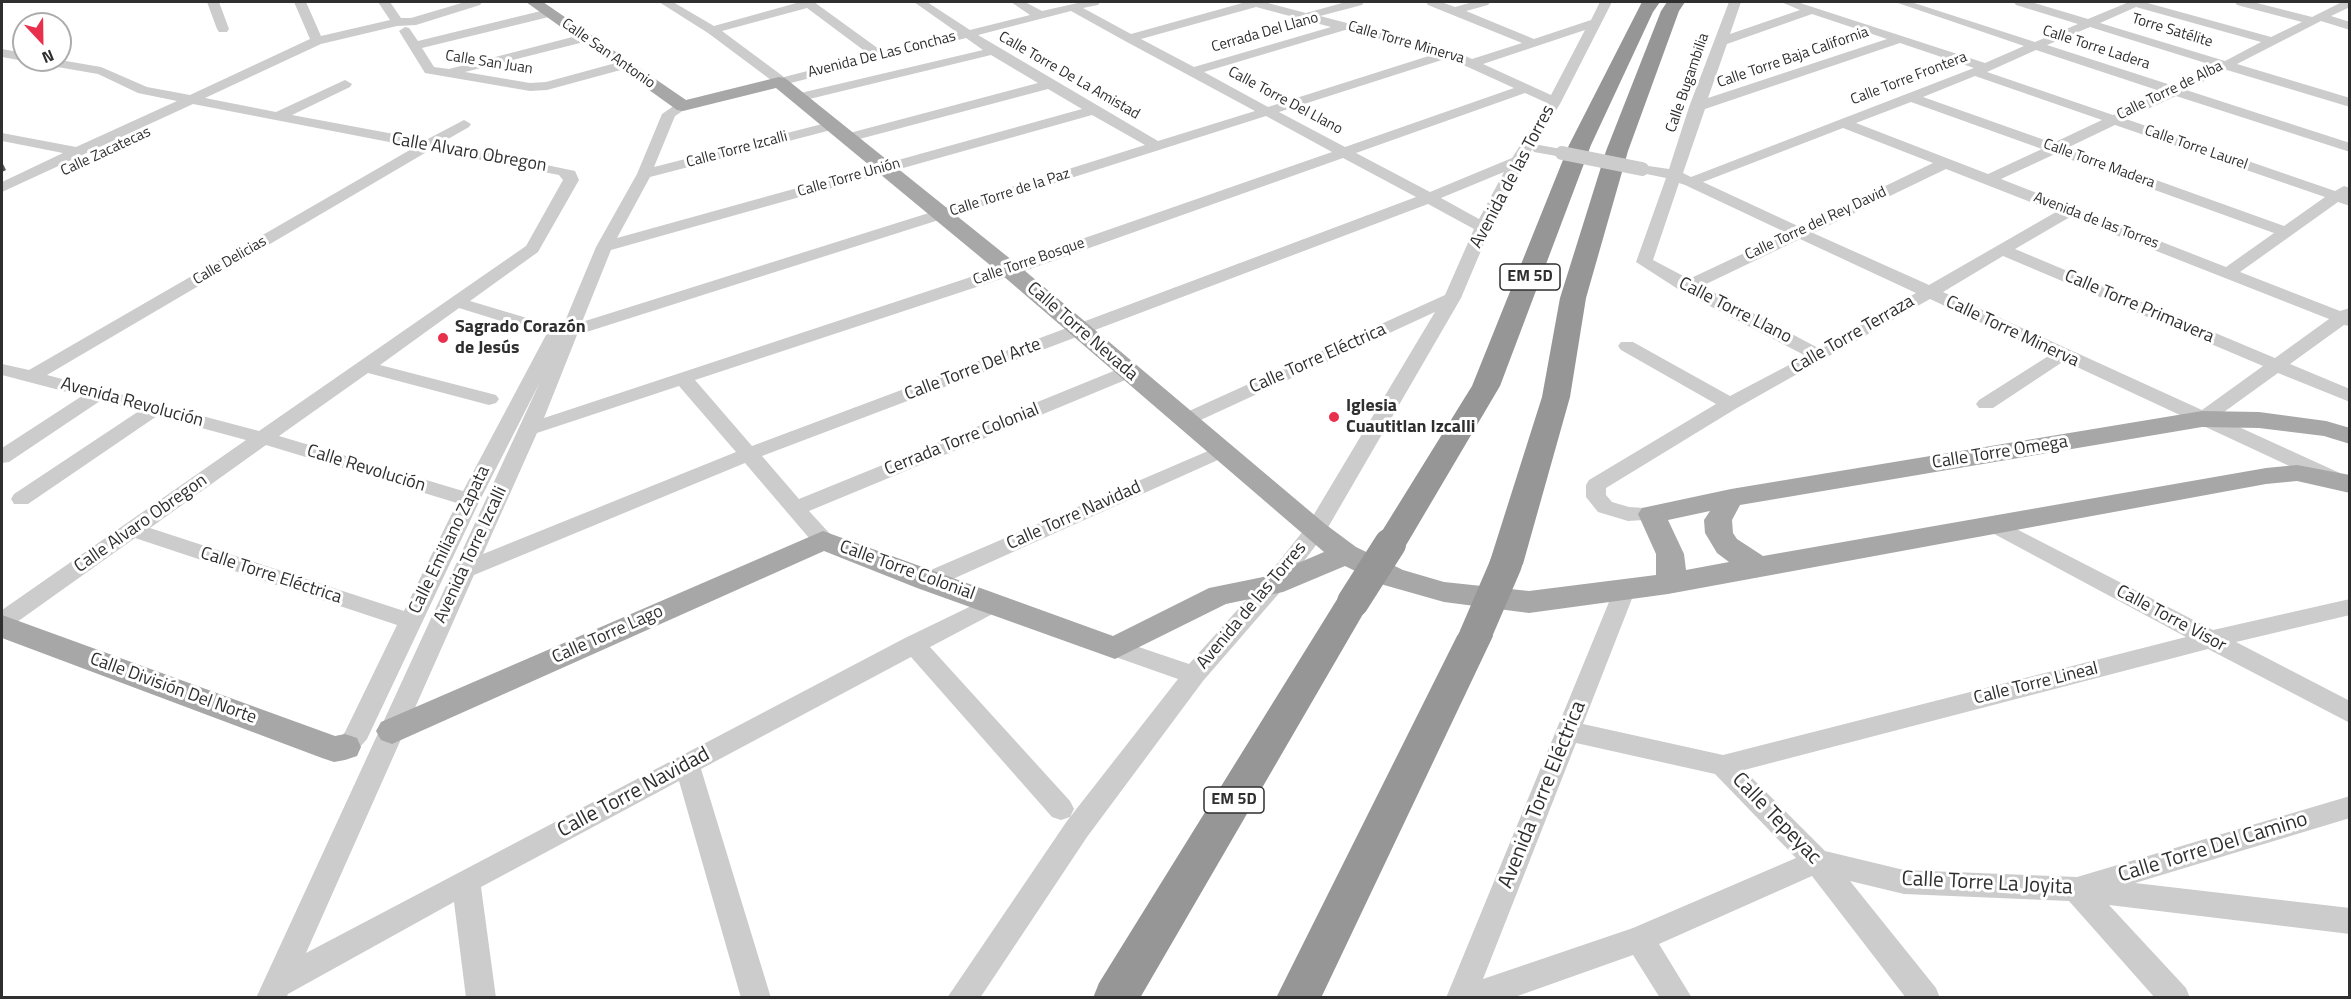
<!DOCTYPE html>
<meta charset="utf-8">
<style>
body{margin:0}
#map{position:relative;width:2351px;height:999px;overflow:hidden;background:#fff;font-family:"Titillium Web",sans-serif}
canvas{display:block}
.frame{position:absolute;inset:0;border:3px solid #2f2f2f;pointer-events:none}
.north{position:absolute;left:12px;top:12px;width:60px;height:60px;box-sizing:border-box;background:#fff;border:2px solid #acacac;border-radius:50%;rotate:158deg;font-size:16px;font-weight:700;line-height:24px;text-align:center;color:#2f2f2f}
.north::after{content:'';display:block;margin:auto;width:21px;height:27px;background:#e82f4b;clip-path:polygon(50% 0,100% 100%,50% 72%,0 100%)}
</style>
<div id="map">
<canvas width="2351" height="999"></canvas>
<div class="frame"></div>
<div class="north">N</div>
</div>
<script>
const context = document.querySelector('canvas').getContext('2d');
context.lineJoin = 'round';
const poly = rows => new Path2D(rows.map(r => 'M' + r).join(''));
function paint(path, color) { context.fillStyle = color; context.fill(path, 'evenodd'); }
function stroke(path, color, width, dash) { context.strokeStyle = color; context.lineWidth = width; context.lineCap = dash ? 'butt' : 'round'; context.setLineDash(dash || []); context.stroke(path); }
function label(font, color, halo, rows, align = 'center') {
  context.font = font + ' "Titillium Web",sans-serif'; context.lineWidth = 6; context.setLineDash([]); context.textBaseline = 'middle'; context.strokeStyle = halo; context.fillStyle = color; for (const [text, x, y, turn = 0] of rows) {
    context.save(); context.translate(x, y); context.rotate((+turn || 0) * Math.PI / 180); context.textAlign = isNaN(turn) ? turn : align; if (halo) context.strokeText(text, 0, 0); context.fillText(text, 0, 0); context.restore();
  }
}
paint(poly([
 [207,2,219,2,229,29,227,32,219,32,217,29,207,2],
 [294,2,306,2,321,36,390,20,378,2,390,2,401,18,411,18,465,2,482,2,480,5,416,25,397,26,321,44,205,98,276,112,345,80,352,84,350,87,292,115,426,140,464,120,471,124,469,127,441,143,575,171,579,180,538,252,470,301,557,327,563,326,596,247,637,174,662,114,678,103,683,102,690,106,675,116,654,167,830,122,837,126,835,129,650,177,617,238,1082,109,1048,89,852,141,842,141,842,135,1038,83,991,55,797,102,792,101,792,95,983,50,966,38,779,86,708,33,659,2,673,2,714,26,800,2,814,2,883,52,958,33,914,2,927,2,970,30,1030,15,1011,2,1025,2,1042,11,1082,2,1100,2,1098,5,1083,8,1131,34,1246,2,1264,2,1306,13,1346,2,1364,2,1362,5,1320,16,1454,51,1472,59,1522,43,1428,5,1426,2,1441,2,1455,7,1473,2,1490,2,1488,5,1466,11,1534,39,1591,20,1600,2,1612,2,1560,104,1533,147,1539,145,1567,150,1569,153,1562,157,1534,152,1532,149,1491,227,1461,298,1323,536,1281,591,1203,681,1087,837,980,998,947,998,1067,821,1178,679,1107,654,1103,648,1107,642,1115,639,1189,664,1265,579,1307,526,1435,312,1192,424,1185,426,1178,424,1175,420,1178,416,1445,295,1474,229,1428,204,762,456,799,499,1121,368,1135,368,1137,372,1135,376,809,511,831,535,834,540,831,545,823,547,815,545,745,463,474,575,306,953,905,638,994,595,1002,597,1005,603,1002,609,930,647,1070,801,1074,809,1070,817,1061,820,1052,817,911,657,701,769,771,998,741,998,679,781,481,887,496,998,466,998,454,902,288,994,286,998,256,998,540,382,480,500,367,739,354,754,345,757,336,754,332,747,345,732,397,625,135,538,10,627,2,629,2,610,246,440,157,416,28,504,14,504,11,499,14,494,139,411,100,401,9,462,2,463,2,448,82,396,2,375,2,364,29,370,415,147,193,104,2,192,2,182,63,153,2,141,2,133,76,147,177,101,138,93,98,74,40,64,34,60,60,60,101,67,147,87,190,95,310,39,294,2],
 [1256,7,1331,27,1194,67,1141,39,1256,7],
 [807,8,870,55,784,77,722,31,807,8],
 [1071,11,1125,41,1255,111,1158,141,978,35,1071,11],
 [1345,30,1435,54,1268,107,1204,72,1345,30],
 [1585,30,1551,95,1483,64,1585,30],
 [1448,58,1514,88,1345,147,1279,112,1448,58],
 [1525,93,1547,103,1512,158,1430,192,1356,153,1525,93],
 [1092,115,1145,145,582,322,611,250,1092,115],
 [1266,116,1332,152,1004,266,544,418,577,335,1266,116],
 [430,150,559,175,563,180,526,246,259,431,47,375,430,150],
 [1343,158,1416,197,752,446,695,380,1016,274,1343,158],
 [1504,172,1479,219,1441,198,1504,172],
 [459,308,546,335,463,491,279,436,368,373,489,405,496,403,499,399,496,395,380,365,459,308],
 [679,386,736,452,483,554,537,433,679,386],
 [266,445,457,503,404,611,150,528,266,445],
 [1729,2,1741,2,1730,34,1800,10,1781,2,1797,2,1985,63,2024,46,1895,2,1911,2,2035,42,2078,24,2016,5,2014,2,2031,2,2088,19,2129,2,2144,2,2271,37,2302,22,2237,5,2235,2,2253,2,2312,17,2342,2,2350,2,2350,7,2331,16,2350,22,2350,30,2321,21,2237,64,2350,98,2350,107,2227,70,2186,90,2350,143,2350,152,2176,96,2126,119,2335,191,2344,186,2350,188,2350,206,2338,202,2240,272,2340,311,2350,308,2350,326,2344,325,2290,364,2350,389,2350,402,2278,373,2217,417,2342,474,2345,479,2342,484,2328,484,2064,361,1993,408,1979,408,1976,404,1979,400,2050,355,1930,299,1737,408,1606,488,1606,495,1612,502,1629,507,1660,509,1663,514,1660,519,1628,521,1598,512,1586,497,1586,485,1589,480,1716,404,1621,350,1618,346,1621,342,1633,342,1730,396,1806,356,1681,291,1636,262,1666,178,1637,172,1635,169,1642,165,1669,169,1689,107,1729,2],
 [2136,7,2261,42,2225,61,2100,23,2136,7],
 [1812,14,1887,39,1708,98,1727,44,1812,14],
 [2090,27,2215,66,2174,86,2047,45,2090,27],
 [1900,43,1974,68,1691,177,1683,173,1705,109,1900,43],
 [2036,50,2163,92,2113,115,1987,72,2036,50],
 [1975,76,2102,120,2053,143,1923,97,1975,76],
 [1911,102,2042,149,1988,174,1856,123,1911,102],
 [2115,125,2325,197,2284,226,2067,148,2115,125],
 [1843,128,1933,163,1800,227,1703,182,1843,128],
 [2055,154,2274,233,2226,267,2001,179,2055,154],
 [1946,169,2056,212,1929,285,1813,233,1946,169],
 [1679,183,1685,185,1787,233,1689,279,1653,260,1679,183],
 [2070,217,2329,319,2275,358,2015,249,2070,217],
 [1800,239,1916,293,1820,349,1702,286,1800,239],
 [2003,256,2263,366,2202,410,1943,292,2003,256],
 [549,9,555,13,553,16,422,48,434,67,449,69,584,34,588,35,588,41,465,72,530,83,546,82,623,61,628,62,628,68,547,90,530,91,425,73,399,31,405,27,409,28,418,41,549,9],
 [2,49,24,53,24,60,27,60,24,61,2,57,2,49],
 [1222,445,1229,447,1232,451,1229,455,935,587,927,589,919,587,916,581,919,575,1222,445],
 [1993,517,2213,630,2350,599,2350,615,2236,642,2350,701,2350,723,2208,649,1744,770,1825,851,1904,870,2077,877,2350,796,2350,818,2135,883,2350,908,2350,934,2109,905,2186,988,2190,998,2155,998,2069,901,1904,894,1850,881,1936,988,1940,998,1906,998,1812,876,1659,944,1692,998,1660,998,1633,955,1512,998,1446,998,1616,585,1624,583,1632,585,1635,591,1583,724,1723,755,2186,637,1985,529,1982,524,1985,519,1993,517],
 [1576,743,1715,774,1796,858,1633,928,1483,979,1576,743]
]), '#ccc');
paint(poly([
 [526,2,543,2,686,100,779,77,785,78,1018,265,1325,524,1356,547,1403,570,1444,582,1529,591,1656,575,1656,554,1638,514,1642,508,1731,489,2202,411,2259,412,2326,421,2350,428,2350,444,2324,436,2259,428,2202,427,1740,505,1732,520,1733,533,1737,539,1763,556,2266,468,2297,465,2350,475,2350,493,2297,481,2266,484,1668,594,1529,613,1444,602,1384,585,1345,566,1283,592,1226,604,1115,659,917,588,824,551,392,744,381,740,376,731,381,722,823,531,1113,636,1209,588,1268,576,1324,552,1002,275,776,88,683,111,677,110,526,2],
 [1710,511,1704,520,1705,533,1717,553,1729,562,1686,570,1684,554,1668,520,1710,511],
 [2,615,335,736,345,734,357,738,361,747,357,756,345,760,334,762,322,758,2,638,2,615]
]), '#a7a7a7');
paint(poly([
 [1642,2,1660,2,1653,12,1591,145,1500,386,1402,552,1390,555,1378,552,1374,544,1472,386,1569,145,1642,2],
 [1667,2,1685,2,1679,11,1628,151,1586,298,1570,397,1523,564,1518,572,1506,576,1494,572,1489,564,1542,397,1560,298,1606,151,1661,11,1667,2],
 [1353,590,1365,593,1370,602,1140,998,1093,998,1099,983,1341,593,1353,590],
 [1475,623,1487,627,1493,636,1321,998,1276,998,1457,636,1463,627,1475,623]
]), '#969696');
stroke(poly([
 [1562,153,1642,169]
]), '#ccc', 14);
stroke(poly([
 [1353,602,1390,544],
 [1475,636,1506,564]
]), '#969696', 32);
paint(poly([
 [2,162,6,170,2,172]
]), '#5c5c5c');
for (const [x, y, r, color] of [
 [443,338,6,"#e82f4b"],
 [1334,417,6,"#e82f4b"]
]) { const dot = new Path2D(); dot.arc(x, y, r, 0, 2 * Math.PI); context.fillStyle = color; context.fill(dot); stroke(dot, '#fff', 2); }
label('15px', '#2f2f2f', '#fff', [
 ["Torre Satélite",2172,31,17],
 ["Cerrada Del Llano",1265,33,-16],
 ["Calle Torre Minerva",1406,43,16],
 ["Calle Torre Ladera",2096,48,18],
 ["Calle San Antonio",608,54,35],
 ["Avenida De Las Conchas",882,55,-14],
 ["Calle Torre Baja California",1793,58,-19],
 ["Calle San Juan",489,63,9],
 ["Calle Torre De La Amistad",1069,76,30],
 ["Calle Torre Frontera",1909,79,-21],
 ["Calle Bugambilia",1688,83,-71],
 ["Calle Torre de Alba",2170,91,-26],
 ["Calle Torre Del Llano",1285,101,28],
 ["Calle Torre Laurel",2196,148,19],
 ["Calle Torre Izcalli",737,150,-15],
 ["Calle Zacatecas",106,152,-25],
 ["Calle Torre Madera",2099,164,20],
 ["Calle Torre Unión",849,178,-16],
 ["Calle Torre de la Paz",1010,193,-18],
 ["Avenida de las Torres",2096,221,21],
 ["Calle Torre del Rey David",1816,224,-25],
 ["Calle Delicias",230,261,-30],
 ["Calle Torre Bosque",1029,262,-19]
]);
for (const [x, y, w] of [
 [1530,277,60],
 [1234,800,60]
]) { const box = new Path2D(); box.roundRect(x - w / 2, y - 13, w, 26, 4.5); context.fillStyle = '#fff'; context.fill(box); stroke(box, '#2f2f2f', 1.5); }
label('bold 16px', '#2f2f2f', null, [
 ["EM 5D",1530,277],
 ["EM 5D",1234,800]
]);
label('18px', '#2f2f2f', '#fff', [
 ["Calle Alvaro Obregon",469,153,10],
 ["Avenida de las Torres",1513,177,-62],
 ["Calle Torre Primavera",2139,307,23],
 ["Calle Torre Llano",1735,311,27],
 ["Calle Torre Nevada",1082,332,41],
 ["Calle Torre Minerva",2012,332,25],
 ["Calle Torre Terraza",1853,335,-30],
 ["Calle Torre Eléctrica",1318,359,-24],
 ["Calle Torre Del Arte",973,370,-21],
 ["Avenida Revolución",132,403,15],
 ["Cerrada Torre Colonial",962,440,-22],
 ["Calle Torre Omega",2000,453,-9],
 ["Calle Revolución",366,469,17],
 ["Calle Torre Navidad",1074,516,-24],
 ["Calle Alvaro Obregon",141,524,-35],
 ["Calle Emiliano Zapata",450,540,-64],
 ["Avenida Torre Izcalli",471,555,-65],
 ["Calle Torre Colonial",907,571,20],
 ["Calle Torre Eléctrica",271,576,18],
 ["Avenida de las Torres",1252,606,-50],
 ["Calle Torre Visor",2171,619,28],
 ["Calle Torre Lago",608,635,-24],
 ["Calle Torre Lineal",2036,684,-14],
 ["Calle División Del Norte",173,689,20]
]);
label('bold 18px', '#2f2f2f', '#fff', [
 ["Sagrado Corazón",455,328],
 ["de Jesús",455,349],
 ["Iglesia",1346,407],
 ["Cuautitlan Izcalli",1346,428]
], 'left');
label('21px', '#2f2f2f', '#fff', [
 ["Calle Torre Navidad",634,793,-28],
 ["Avenida Torre Eléctrica",1543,795,-68],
 ["Calle Tepeyac",1776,819,46],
 ["Calle Torre Del Camino",2213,848,-17],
 ["Calle Torre La Joyita",1987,884,3]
]);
</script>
